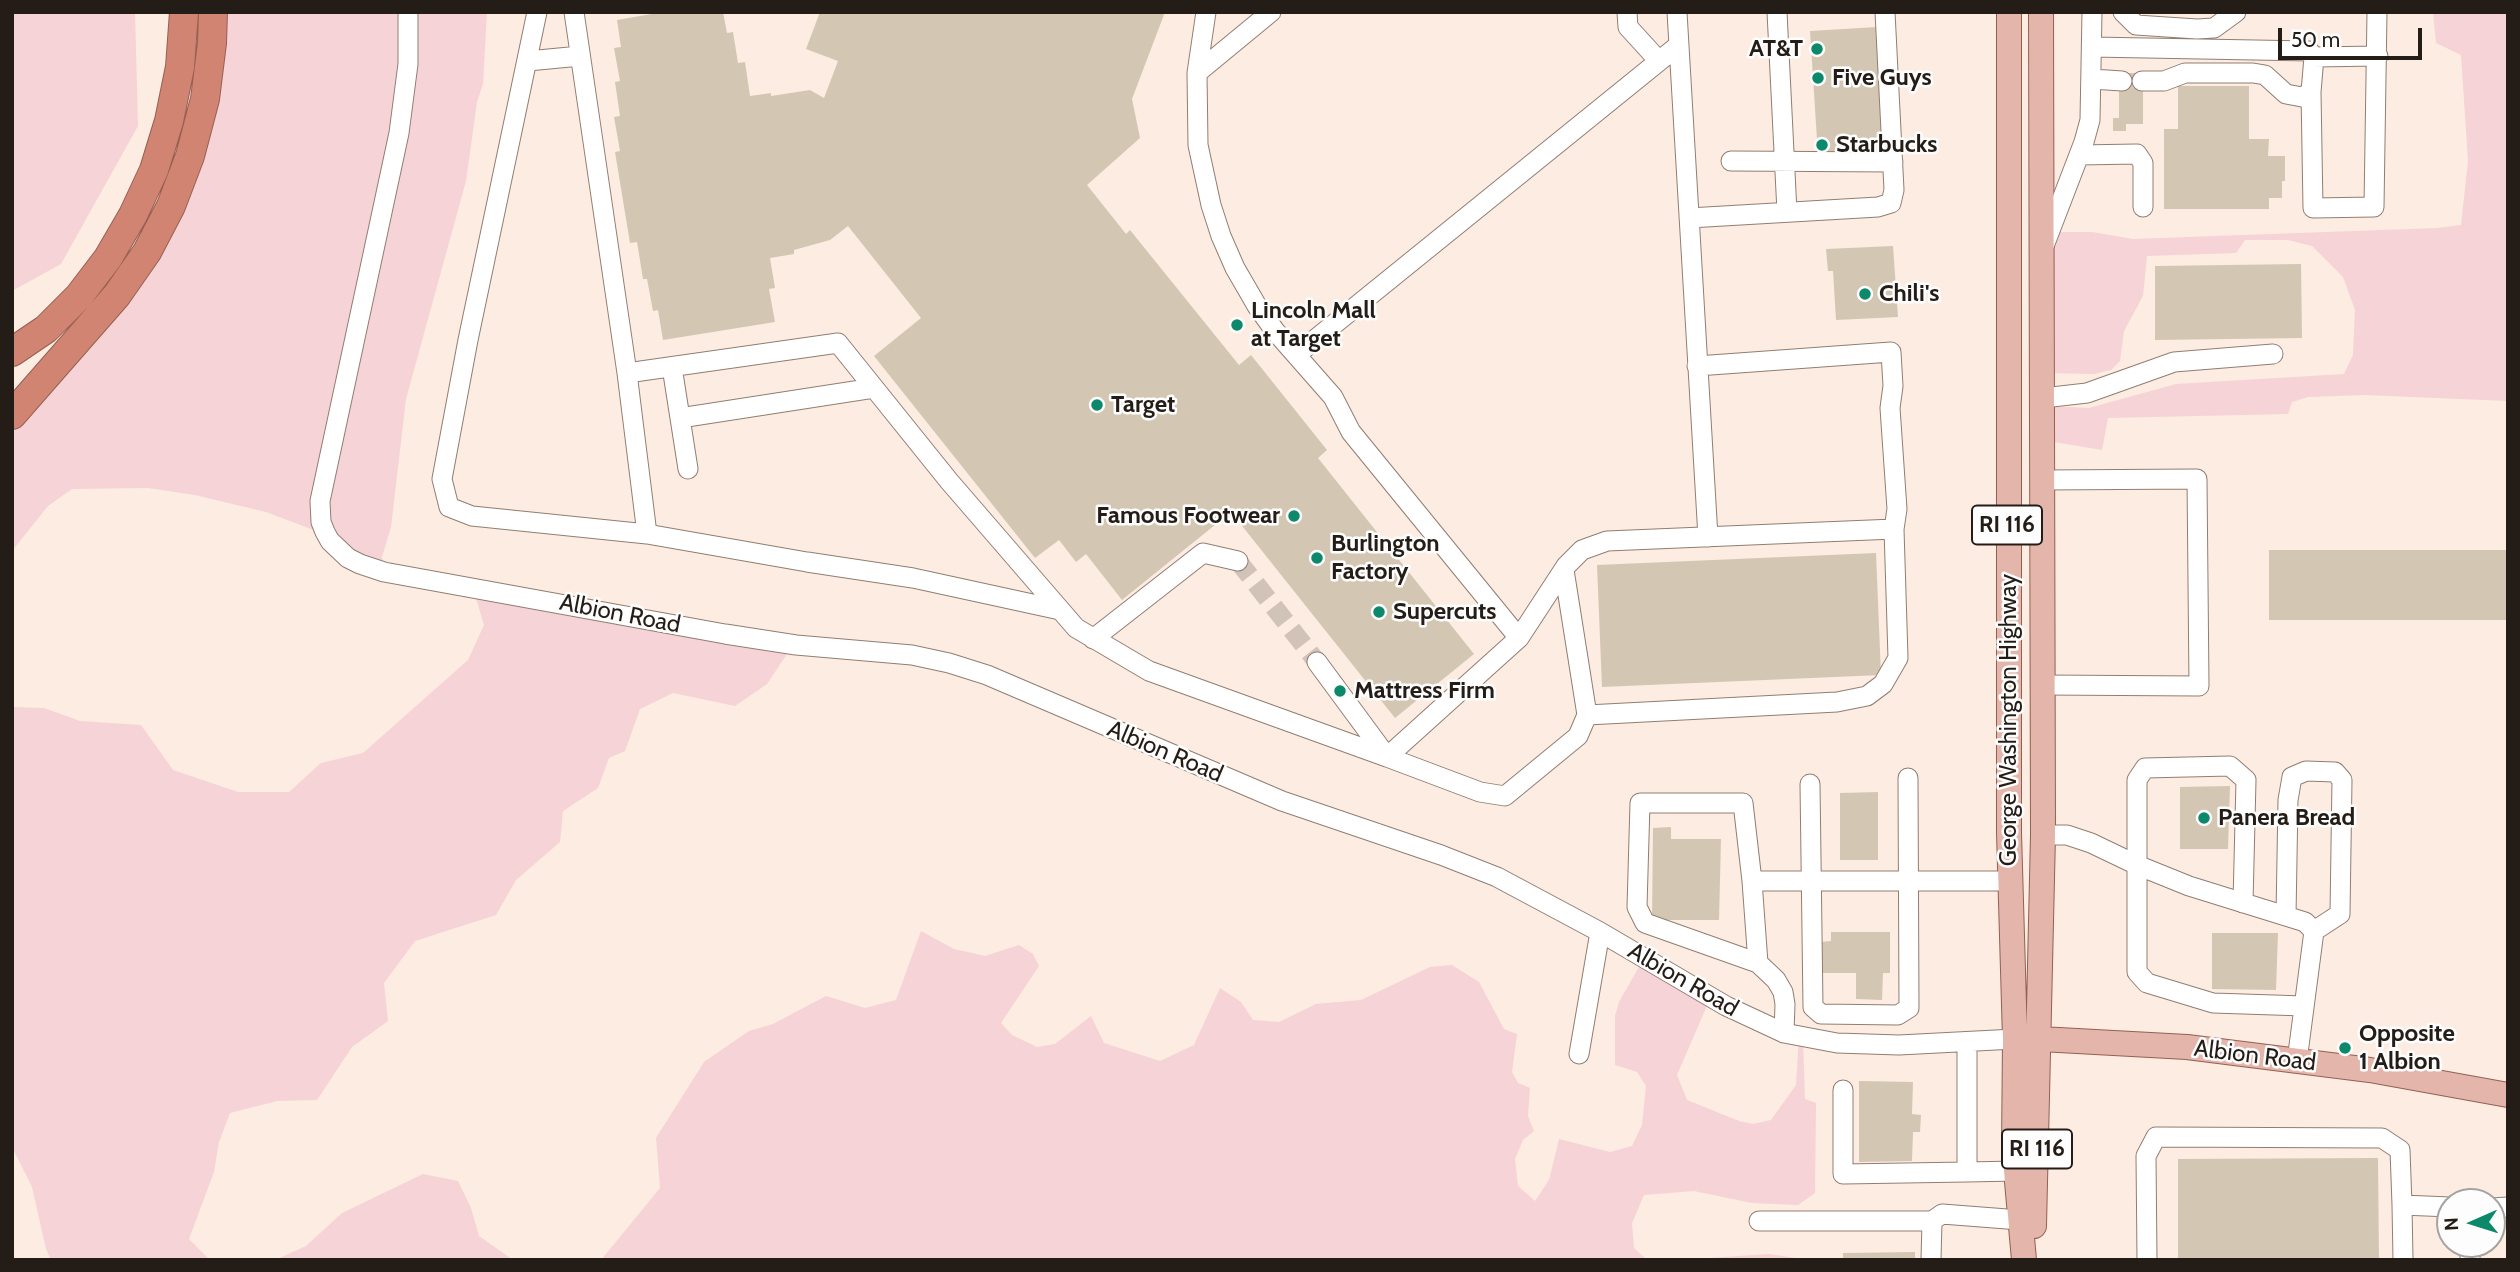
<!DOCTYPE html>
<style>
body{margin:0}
#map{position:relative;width:2520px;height:1272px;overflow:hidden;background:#fdece1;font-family:Cabin,sans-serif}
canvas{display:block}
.frame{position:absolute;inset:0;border:14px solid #241d17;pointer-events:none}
.north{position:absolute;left:2436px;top:1188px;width:70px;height:70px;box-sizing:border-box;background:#fdfdfd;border:2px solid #a6a3a1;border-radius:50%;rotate:267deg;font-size:19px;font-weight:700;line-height:28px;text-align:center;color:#241d17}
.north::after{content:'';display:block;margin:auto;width:24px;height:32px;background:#0c886b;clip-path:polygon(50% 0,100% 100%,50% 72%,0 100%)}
.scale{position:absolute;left:2278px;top:28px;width:144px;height:32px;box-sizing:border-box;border:4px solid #241d17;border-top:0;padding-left:9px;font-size:21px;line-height:24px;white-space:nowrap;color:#241d17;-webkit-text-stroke:5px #fdfdfd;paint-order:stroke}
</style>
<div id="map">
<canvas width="2520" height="1272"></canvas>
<div class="frame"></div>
<div class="north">N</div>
<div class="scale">50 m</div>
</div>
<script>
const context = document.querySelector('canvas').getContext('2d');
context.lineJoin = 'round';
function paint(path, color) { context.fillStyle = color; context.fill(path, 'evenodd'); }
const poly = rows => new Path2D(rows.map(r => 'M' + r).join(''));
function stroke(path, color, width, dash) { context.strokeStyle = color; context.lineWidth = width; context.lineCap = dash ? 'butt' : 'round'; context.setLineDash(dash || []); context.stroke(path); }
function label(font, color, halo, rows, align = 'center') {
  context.font = font + ' Cabin,sans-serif'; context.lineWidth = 5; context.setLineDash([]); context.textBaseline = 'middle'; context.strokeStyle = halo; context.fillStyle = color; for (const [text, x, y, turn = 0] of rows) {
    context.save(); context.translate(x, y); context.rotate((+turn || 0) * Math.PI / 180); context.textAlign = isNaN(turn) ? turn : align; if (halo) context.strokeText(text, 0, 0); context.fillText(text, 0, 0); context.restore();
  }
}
paint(poly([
 [12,12,135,12,138,126,61,264,12,291],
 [220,12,487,12,483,84,477,102,466,181,406,399,391,527,382,557,385,569,327,535,266,512,195,495,148,488,72,489,48,506,12,551,12,427,169,224],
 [2433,12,2508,12,2508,401,2365,395,2308,397,2292,402,2288,414,2108,418,2102,450,2048,441,2048,406,2089,408,2176,384,2344,374,2353,355,2355,310,2343,277,2312,246,2288,240,2245,240,2236,253,2147,256,2143,296,2124,331,2120,361,2111,370,2094,374,2048,373,2050,232,2092,232,2133,239,2437,228,2461,225,2468,161,2461,55,2436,43],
 [472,585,795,642,767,684,735,706,673,693,640,709,625,751,609,758,598,788,563,811,560,842,516,880,496,915,415,941,384,983,388,1021,352,1047,317,1100,277,1101,230,1113,219,1142,214,1172,189,1239,210,1260,51,1260,46,1249,32,1187,12,1147,12,707,44,708,80,721,141,725,173,770,238,792,289,792,321,763,363,753,468,660,484,625],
 [921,931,954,949,985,956,1019,945,1033,954,1039,966,1001,1023,1012,1035,1037,1047,1055,1044,1091,1016,1104,1043,1160,1061,1194,1045,1220,988,1241,1002,1253,1020,1279,1022,1316,1004,1361,1000,1430,967,1452,965,1479,982,1504,1029,1517,1034,1512,1072,1518,1083,1530,1088,1528,1116,1534,1131,1523,1140,1515,1159,1518,1186,1535,1201,1549,1180,1559,1139,1610,1152,1632,1146,1642,1125,1646,1086,1637,1072,1615,1065,1615,1016,1619,1002,1644,958,1709,1001,1677,1075,1687,1100,1739,1121,1753,1124,1771,1120,1796,1085,1799,1038,1803,1041,1805,1099,1816,1103,1815,1193,1798,1205,1752,1203,1694,1191,1644,1195,1632,1223,1634,1248,1647,1260,601,1260,660,1188,656,1138,704,1062,749,1031,773,1024,826,996,865,1008,896,1000],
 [423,1174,458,1181,471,1208,479,1236,513,1260,275,1260,306,1246,342,1213],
 [1769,1254,1809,1260,1679,1260]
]), '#f6d3d6');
paint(poly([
 [663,12,723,12,727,33,733,32,738,63,745,62,750,96,771,93,771,96,810,90,824,98,838,61,806,49,820,12,1165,12,1132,99,1140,138,1087,185,1126,234,1130,230,1239,365,1251,355,1327,450,1318,458,1474,654,1395,718,1231,512,1122,600,1086,554,1076,562,1059,540,1035,558,874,356,921,318,848,226,830,240,794,250,794,254,770,258,775,288,769,289,775,322,663,340,658,310,653,311,647,279,643,279,637,242,630,243,615,152,620,151,614,117,620,116,615,82,620,81,614,48,621,47,617,20],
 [1877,27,1884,151,1818,155,1810,31],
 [2122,73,2143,73,2143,124,2126,124,2126,131,2113,131,2113,118,2119,118,2119,86],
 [2178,86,2249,86,2249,139,2269,139,2268,156,2285,156,2285,181,2282,181,2282,198,2269,198,2269,209,2164,209,2164,129,2178,129],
 [1893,246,1898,317,1836,320,1833,271,1828,271,1826,249],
 [2301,264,2302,338,2155,340,2155,266],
 [2269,550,2508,550,2508,620,2269,620],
 [1876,553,1881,675,1602,687,1597,565],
 [2230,786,2228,849,2180,849,2180,787],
 [1878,792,1878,860,1840,860,1840,793],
 [1671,827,1671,839,1721,839,1719,920,1652,920,1653,828],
 [1831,932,1890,932,1890,973,1883,973,1882,1000,1856,999,1856,973,1820,973,1820,942,1831,941],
 [2212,933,2278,933,2276,990,2212,989],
 [1859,1081,1913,1082,1912,1114,1921,1115,1920,1132,1913,1132,1912,1161,1859,1162],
 [2378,1158,2379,1260,2178,1260,2178,1159],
 [1915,1252,1915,1260,1843,1260,1843,1253]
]), '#d3c7b3');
stroke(poly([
 [1238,561,1317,662]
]), '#d2c3b9', 19, [19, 10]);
const minor = poly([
 [408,12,408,64,399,133,320,501,321,522,325,532,330,541,348,558,360,564,384,572,725,634,796,645,912,655,949,663,987,675,1282,801,1441,855,1497,877,1600,932,1726,1006,1784,1033,1837,1043,1899,1045,2015,1039],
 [537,12,468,340,442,479,449,507,472,516,647,534,807,562,913,578,1060,610],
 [574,12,627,373,647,534],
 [1206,12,1197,73,1198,145,1211,205,1221,236,1235,268,1257,306,1275,331,1333,397,1351,432,1519,638],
 [1627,12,1628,27,1659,61],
 [1677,12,1708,537],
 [1777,12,1787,212],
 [2123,12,2136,25,2197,29,2214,28,2236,12],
 [2092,47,2309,51,2314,57,2311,92,2302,97,2286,94,2265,75,2253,73,2185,73,2164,81,2142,81],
 [2314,57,2378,56],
 [528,61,580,56],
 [1197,73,1271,12],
 [2092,79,2122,81],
 [2311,92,2313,208,2374,207,2377,12],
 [2079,155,2137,154,2143,163,2143,207],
 [1731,161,1893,162],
 [1689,218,1878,207,1891,203,1894,190,1885,12],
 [2044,246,2084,142,2090,120,2092,12],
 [1296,355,1679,45],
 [672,367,680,418],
 [627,373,838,343,949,481,1076,628,1149,671,1387,757,1519,638,1566,566,1582,550,1607,541,1894,529,1897,509,1890,408,1893,386,1891,352,1697,366],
 [2043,398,2087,393,2174,362,2273,354],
 [688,469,680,418,874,388],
 [2044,480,2197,479,2199,686,2044,685],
 [1093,639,1203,553,1238,561],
 [1317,662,1387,757,1480,792,1505,796,1578,736,1587,715,1564,570],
 [1587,715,1837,702,1867,696,1883,684,1898,658,1894,529],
 [1810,784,1813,1007,1821,1014,1898,1015,1909,1008,1908,778],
 [2043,835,2067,835,2091,843,2137,865,2189,886,2305,922,2314,931,2297,1061],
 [1752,881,2010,881],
 [2243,903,2246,780,2230,766,2145,768,2137,780,2137,972,2147,983,2213,1003,2304,1006],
 [2286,916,2288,800,2292,777,2306,771,2335,772,2342,780,2340,914,2314,931],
 [1758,963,1645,923,1637,907,1640,803,1743,803,1752,881,1758,963,1776,980,1783,992,1785,1004,1784,1033],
 [1967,1042,1967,1172,2016,1171],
 [1579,1054,1600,932],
 [1843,1090,1843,1174,1967,1172],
 [2402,1205,2403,1260],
 [2492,1208,2508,1207],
 [1759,1221,1932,1221],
 [2470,1244,2470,1260],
 [1931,1260,1932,1221,1942,1214,2020,1220],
 [2147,1260,2146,1156,2156,1137,2382,1138,2400,1150,2402,1205,2450,1207]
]);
const major = poly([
 [2009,12,2009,833,2015,1039,2014,1148,2024,1260],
 [2022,1038,2187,1047,2370,1070,2508,1095],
 [2034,1226,2043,835,2041,12]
]);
const highway = poly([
 [12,352,46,329,79,296,108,258,133,215,154,170,169,121,180,67,184,12],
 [12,415,117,295,147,252,171,206,190,156,205,99,212,43,213,12]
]);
stroke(minor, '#917e72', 21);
stroke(major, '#956052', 26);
stroke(highway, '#956052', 30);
stroke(minor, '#fff', 19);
stroke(major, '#e4b5aa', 24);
stroke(highway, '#d28472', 28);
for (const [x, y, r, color] of [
 [1817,49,7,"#0c886b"],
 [1818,78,7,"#0c886b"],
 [1822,145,7,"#0c886b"],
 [1865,294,7,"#0c886b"],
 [1237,325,7,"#0c886b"],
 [1097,405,7,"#0c886b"],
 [1294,516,7,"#0c886b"],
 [1317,558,7,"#0c886b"],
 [1379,612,7,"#0c886b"],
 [1340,691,7,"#0c886b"],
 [2204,818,7,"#0c886b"],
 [2345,1048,7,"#0c886b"]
]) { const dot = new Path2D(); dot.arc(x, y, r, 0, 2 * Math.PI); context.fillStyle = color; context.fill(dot); stroke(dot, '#fdfdfd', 2.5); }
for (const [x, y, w] of [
 [2007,525,70],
 [2037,1149,70]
]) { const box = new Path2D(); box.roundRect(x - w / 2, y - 19.5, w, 39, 5); context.fillStyle = '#fdfdfd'; context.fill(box); stroke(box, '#241d17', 2); }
label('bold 23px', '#241d17', null, [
 ["RI 116",2007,525],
 ["RI 116",2037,1149]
]);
label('bold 24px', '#241d17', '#fdfdfd', [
 ["AT&T",1803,49,"right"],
 ["Five Guys",1832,78],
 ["Starbucks",1836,145],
 ["Chili's",1879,294],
 ["Lincoln Mall",1251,311],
 ["at Target",1251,339],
 ["Target",1111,405],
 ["Famous Footwear",1280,516,"right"],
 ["Burlington",1331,544],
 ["Factory",1331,572],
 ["Supercuts",1393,612],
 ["Mattress Firm",1354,691],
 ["Panera Bread",2218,818],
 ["Opposite",2359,1034],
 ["1 Albion",2359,1062]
], 'left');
label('24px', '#241d17', '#fdfdfd', [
 ["Albion Road",620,614,11],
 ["George Washington Highway",2009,720,-90],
 ["Albion Road",1165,752,23],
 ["Albion Road",1683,980,30],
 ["Albion Road",2255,1056,7]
]);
</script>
